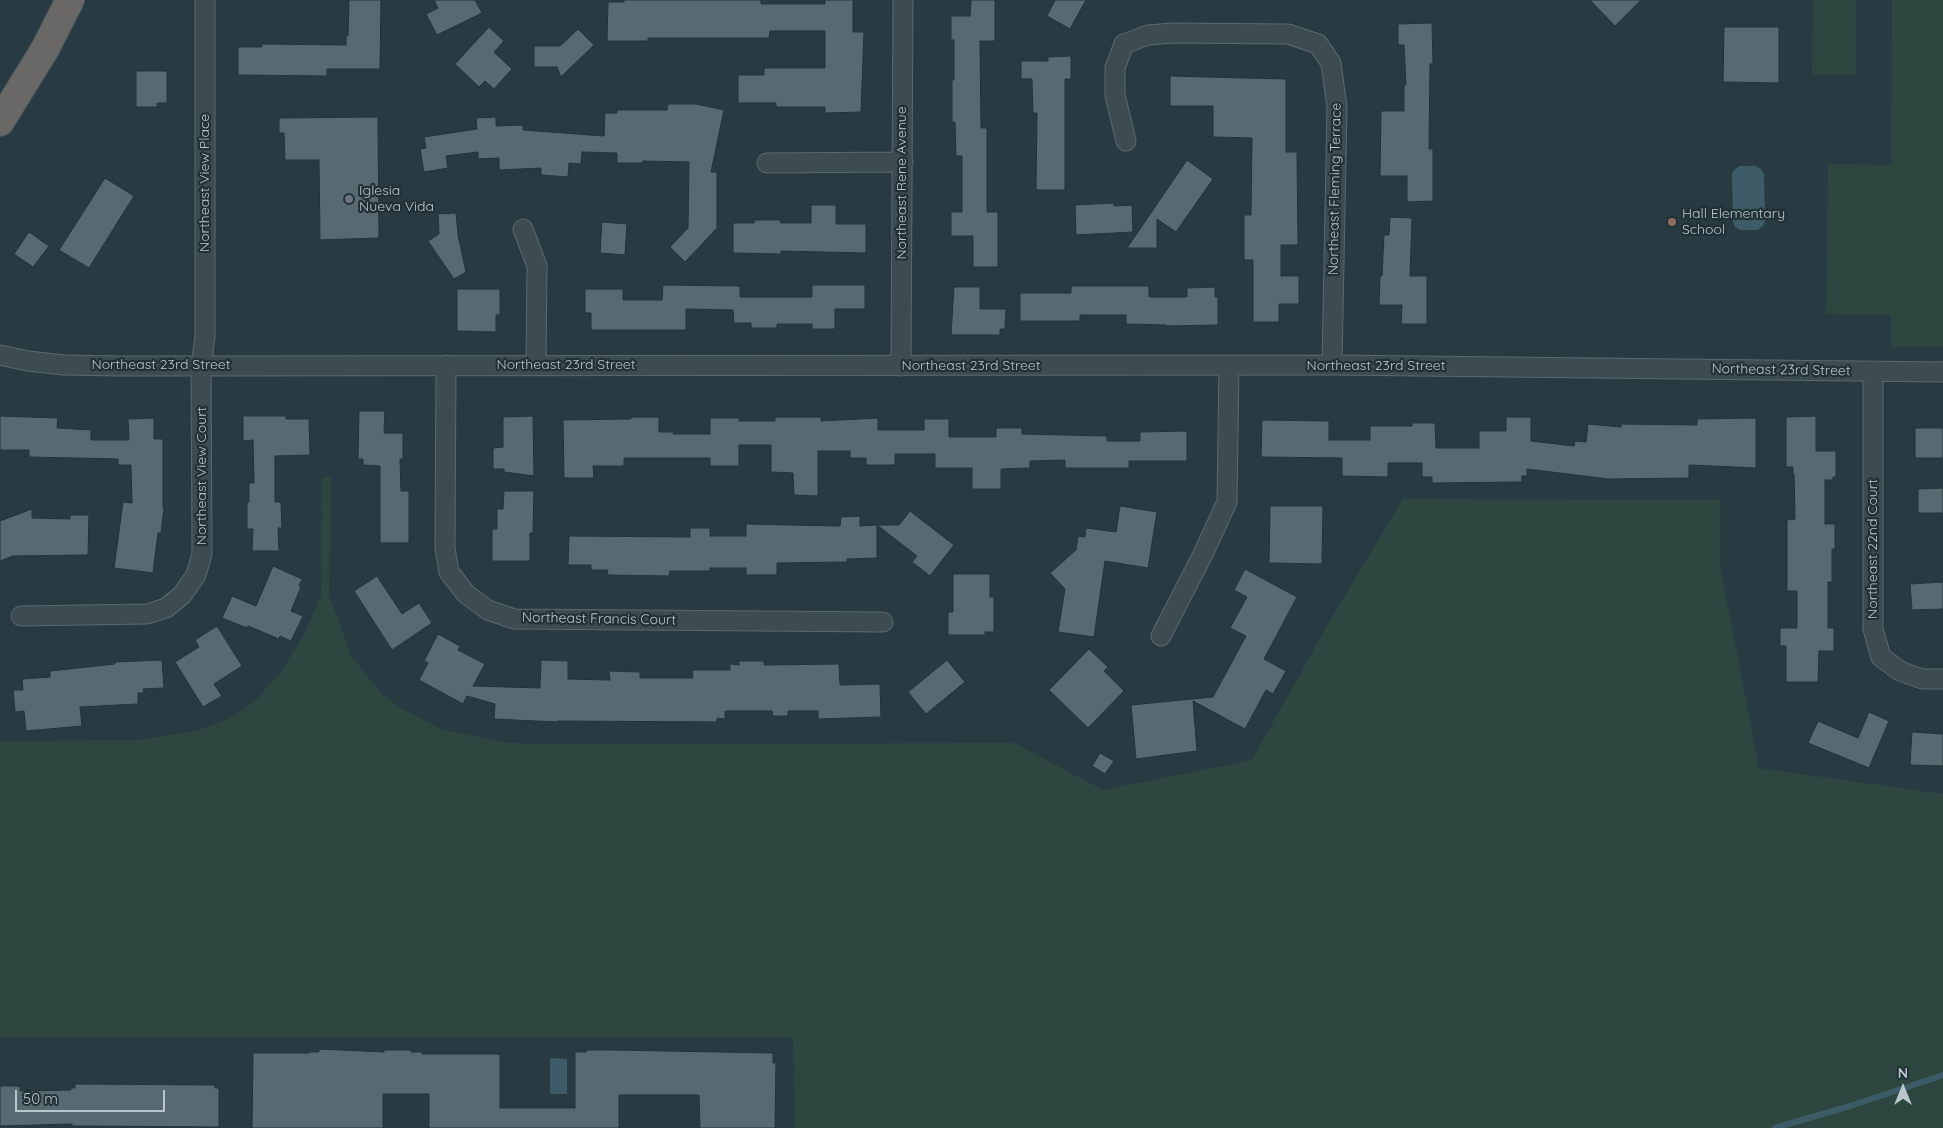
<!DOCTYPE html>
<style>
body{margin:0}
#map{position:relative;width:1943px;height:1128px;overflow:hidden;background:#293b42;font-family:Quicksand,sans-serif}
canvas{display:block}
.north{position:absolute;left:1878px;top:1063px;width:50px;height:50px;-webkit-text-stroke:4px #223137;paint-order:stroke;rotate:0deg;font-size:14px;font-weight:700;line-height:20px;text-align:center;color:#bac6cb}
.north::after{content:'';display:block;margin:auto;width:18px;height:22px;background:#bac6cb;clip-path:polygon(50% 0,100% 100%,50% 72%,0 100%)}
.scale{position:absolute;left:15px;top:1090px;width:150px;height:22px;box-sizing:border-box;border:2px solid #bac6cb;border-top:0;padding-left:6px;font-size:15px;line-height:18px;white-space:nowrap;color:#bac6cb;-webkit-text-stroke:4px #223137;paint-order:stroke}
</style>
<div id="map">
<canvas width="1943" height="1128"></canvas>
<div class="north">N</div>
<div class="scale">50 m</div>
</div>
<script>
const context = document.querySelector('canvas').getContext('2d');
context.lineJoin = 'round';
function paint(path, color) { context.fillStyle = color; context.fill(path, 'evenodd'); }
const poly = rows => new Path2D(rows.map(r => 'M' + r).join(''));
function stroke(path, color, width, dash) { context.strokeStyle = color; context.lineWidth = width; context.lineCap = dash ? 'butt' : 'round'; context.setLineDash(dash || []); context.stroke(path); }
function label(font, color, halo, rows, align = 'center') {
  context.font = font + ' Quicksand,sans-serif'; context.lineWidth = 4.5; context.setLineDash([]); context.textBaseline = 'middle'; context.strokeStyle = halo; context.fillStyle = color; for (const [text, x, y, turn = 0] of rows) {
    context.save(); context.translate(x, y); context.rotate((+turn || 0) * Math.PI / 180); context.textAlign = isNaN(turn) ? turn : align; if (halo) context.strokeText(text, 0, 0); context.fillText(text, 0, 0); context.restore();
  }
}
paint(poly([
 [1813,0,1856,0,1856,75,1812,75],
 [1892,0,1943,0,1943,347,1891,347,1891,315,1826,314,1828,164,1891,165],
 [322,477,331,477,329,595,351,656,383,695,402,709,443,730,510,743,554,744,1014,743,1103,790,1252,760,1332,617,1403,499,1720,500,1720,565,1759,768,1943,794,1943,1128,795,1128,793,1038,0,1038,0,741,137,740,196,731,231,718,255,701,280,673,304,635,321,595]
]), '#2e4640');
paint(poly([
 [1740,166,1755,166,1761,169,1764,174,1765,221,1763,226,1758,230,1740,230,1735,227,1733,222,1732,174,1734,170],
 [550,1058,567,1059,567,1094,550,1094]
]), '#3e5c67');
stroke(poly([
 [1775,1128,1850,1106,1943,1075]
]), '#3e5c67', 6);
const building = poly([
 [349,0,381,0,380,69,327,69,327,76,238,75,238,47,262,47,262,44,346,45,346,36,348,36,349,0],
 [434,0,475,0,482,13,437,35,426,14,438,8,434,0],
 [624,0,761,0,761,4,825,4,825,0,853,0,853,32,864,32,861,112,825,113,825,107,776,107,776,103,738,103,738,75,764,75,764,68,825,68,825,31,770,31,769,38,648,38,648,41,607,41,608,2,624,2,624,0],
 [971,0,995,0,995,41,980,41,981,128,987,128,987,212,998,212,998,267,973,267,973,236,951,236,951,212,962,212,962,156,956,156,955,122,952,122,952,80,954,80,954,40,951,40,951,16,970,16,971,0],
 [1055,0,1086,0,1070,29,1047,16,1055,0],
 [1590,0,1641,0,1615,26,1590,0],
 [1432,23,1433,64,1430,64,1429,149,1433,149,1433,201,1407,202,1407,176,1380,176,1381,111,1404,111,1404,85,1406,85,1404,45,1398,45,1398,24,1432,23],
 [489,27,504,41,494,52,512,69,494,89,485,81,479,87,455,64,489,27],
 [1724,27,1779,27,1779,83,1723,82,1724,27],
 [578,29,594,45,561,77,557,67,534,67,534,46,560,46,578,29],
 [1071,56,1071,79,1065,79,1065,190,1036,190,1037,113,1033,113,1032,79,1021,79,1021,61,1048,61,1048,57,1071,56],
 [136,71,167,71,167,103,157,103,157,107,136,107,136,71],
 [1170,76,1286,79,1286,152,1297,152,1298,245,1281,245,1281,276,1299,276,1299,304,1279,304,1279,322,1253,322,1253,260,1244,260,1244,215,1251,215,1252,138,1213,137,1213,106,1170,106,1170,76],
 [668,104,696,104,724,110,711,172,717,172,717,228,685,262,670,247,688,228,689,162,643,161,643,163,617,163,617,153,582,152,581,164,569,163,568,177,541,175,541,168,499,170,499,158,478,159,478,152,446,156,448,168,424,172,420,149,426,148,424,137,477,129,476,118,496,117,496,126,523,125,523,130,604,136,605,113,617,113,617,110,667,110,668,104],
 [378,117,379,238,320,240,319,160,285,160,284,133,279,133,279,118,378,117],
 [1187,160,1213,179,1176,232,1157,219,1157,248,1127,248,1187,160],
 [105,178,134,196,89,268,59,250,105,178],
 [1114,203,1114,206,1132,205,1133,232,1076,235,1075,205,1114,203],
 [811,205,836,205,836,224,866,224,866,253,781,251,781,254,733,253,733,223,754,223,755,220,780,220,781,223,811,223,811,205],
 [456,213,458,235,466,272,454,279,428,241,439,234,438,214,456,213],
 [1390,217,1412,218,1410,276,1427,276,1427,324,1401,324,1402,305,1379,305,1380,276,1382,276,1384,235,1389,235,1390,217],
 [602,222,627,224,625,255,600,253,602,222],
 [29,232,49,246,33,267,14,254,29,232],
 [663,285,740,286,740,297,812,297,812,285,865,285,865,309,835,309,835,329,812,329,812,324,777,324,777,328,751,328,751,323,734,323,733,310,686,309,686,330,591,330,591,313,585,313,585,289,623,289,623,300,662,300,663,285],
 [1071,286,1149,286,1149,297,1187,297,1187,288,1215,287,1215,297,1218,297,1218,325,1166,326,1166,325,1126,324,1126,315,1080,315,1080,321,1020,321,1020,293,1071,293,1071,286],
 [954,287,980,287,980,309,1006,309,1005,329,1000,329,1000,335,951,335,954,287],
 [457,289,500,289,500,315,496,315,496,332,457,331,457,289],
 [359,411,385,411,384,433,403,433,403,459,400,459,401,491,409,491,409,543,380,543,380,466,363,465,363,459,358,459,359,411],
 [0,416,58,418,57,428,91,430,91,440,129,440,128,419,154,418,154,439,163,439,163,507,164,508,161,533,158,533,153,573,114,568,123,502,132,503,131,465,118,465,118,459,29,457,29,450,0,450,0,416],
 [243,416,286,416,286,419,309,419,310,455,275,456,275,502,281,502,282,528,278,528,279,551,252,551,253,529,247,529,247,502,249,502,249,483,254,483,253,440,243,441,243,416],
 [533,416,534,476,504,472,504,469,493,469,493,448,503,447,503,417,533,416],
 [1816,416,1816,451,1836,451,1836,477,1833,477,1833,480,1825,480,1825,524,1835,524,1835,549,1832,549,1832,582,1828,582,1828,628,1834,628,1834,651,1819,651,1818,682,1786,682,1786,646,1780,646,1780,628,1797,628,1797,591,1787,591,1787,520,1795,519,1794,474,1793,474,1793,467,1786,467,1786,417,1816,416],
 [631,417,659,417,659,432,674,432,673,434,710,434,710,418,739,418,739,421,775,421,775,417,821,417,821,421,878,418,878,430,924,430,924,419,949,419,949,437,996,437,996,428,1022,428,1022,434,1107,436,1107,441,1140,441,1140,432,1187,431,1187,461,1129,461,1129,468,1065,468,1065,460,1030,461,1030,468,1001,469,1001,489,972,489,972,468,935,468,935,454,895,454,895,465,866,465,866,458,850,458,850,451,818,451,818,496,794,495,793,473,771,472,771,445,739,445,739,466,710,466,710,458,624,458,624,466,593,466,594,478,564,478,563,420,631,419,631,417],
 [1506,417,1531,417,1531,441,1574,446,1575,441,1586,442,1588,424,1621,427,1621,424,1697,425,1697,419,1756,418,1756,468,1689,465,1689,478,1608,479,1527,469,1527,476,1522,476,1522,482,1432,483,1432,477,1422,477,1422,463,1388,463,1388,477,1342,476,1342,458,1261,457,1262,420,1329,421,1329,440,1370,440,1370,426,1412,426,1412,423,1435,423,1436,448,1479,448,1479,431,1506,431,1506,417],
 [1915,428,1943,428,1943,458,1915,458,1915,428],
 [1943,488,1943,513,1918,513,1918,489,1943,488],
 [504,491,534,491,533,533,530,533,530,561,492,561,492,529,497,529,497,509,503,509,504,491],
 [1120,506,1157,512,1148,568,1105,561,1094,637,1058,632,1065,589,1050,573,1076,550,1078,536,1085,537,1086,528,1116,532,1120,506],
 [1270,506,1323,506,1322,564,1269,563,1270,506],
 [32,509,32,518,70,519,70,515,89,515,88,555,13,556,0,561,0,521,32,509],
 [910,511,954,545,930,576,912,562,917,556,877,525,899,525,910,511],
 [860,516,860,526,877,525,877,558,847,559,847,562,777,563,777,575,746,575,746,568,710,568,710,571,670,571,669,576,607,575,608,570,591,570,591,565,568,565,569,536,690,537,690,528,710,528,710,536,746,536,746,524,840,526,841,517,860,516],
 [273,566,302,579,299,586,301,587,291,611,303,616,291,641,280,636,279,639,248,626,247,628,222,618,232,596,256,606,273,566],
 [1245,569,1297,597,1264,659,1286,671,1273,694,1266,690,1245,729,1193,701,1197,751,1136,759,1131,705,1213,697,1246,636,1230,628,1247,597,1234,590,1245,569],
 [953,574,990,574,990,597,994,597,994,632,985,632,985,635,948,635,948,612,953,612,953,574],
 [377,576,402,614,419,603,432,623,392,650,354,591,377,576],
 [1943,582,1943,609,1912,610,1910,584,1943,582],
 [217,626,242,666,214,684,222,696,203,707,175,662,199,647,195,640,217,626],
 [438,634,460,646,458,650,485,664,473,686,540,688,541,660,568,661,568,679,610,680,609,671,640,672,640,678,693,678,692,670,730,670,730,664,739,665,739,661,764,661,764,665,839,664,840,685,880,684,881,717,818,719,818,711,788,711,788,716,773,716,772,711,725,711,725,719,717,718,717,722,557,721,557,722,494,719,495,704,467,696,463,704,419,680,428,663,424,661,438,634],
 [1089,649,1108,667,1104,671,1124,691,1088,728,1049,690,1089,649],
 [162,660,164,688,143,689,144,693,138,693,138,704,80,707,82,726,26,731,24,711,15,712,13,690,23,690,22,679,50,677,50,671,115,664,115,662,162,660],
 [947,660,965,682,926,714,908,692,947,660],
 [1869,712,1889,721,1869,768,1808,743,1818,721,1858,738,1869,712],
 [1912,732,1943,734,1943,766,1910,765,1912,732],
 [1100,753,1114,761,1105,774,1092,766,1100,753],
 [319,1049,384,1052,384,1050,411,1050,411,1052,422,1052,422,1054,500,1054,500,1108,575,1108,575,1052,586,1052,586,1050,614,1050,773,1053,773,1063,776,1063,775,1128,700,1128,699,1095,619,1095,619,1128,429,1128,429,1094,383,1094,383,1128,252,1128,253,1053,309,1053,309,1052,319,1052,319,1049],
 [75,1084,215,1085,215,1088,219,1088,219,1127,87,1126,72,1126,72,1124,0,1126,0,1086,20,1086,20,1091,71,1090,71,1088,75,1088,75,1084]
]);
paint(building, '#576a71');
stroke(building, '#243339', 1);
const minor = poly([
 [1126,141,1115,95,1115,68,1124,44,1148,35,1173,33,1288,34,1318,44,1331,63,1337,107,1332,365],
 [767,163,903,162],
 [523,229,537,266,536,365],
 [0,355,28,361,64,365,120,366,1332,365,1943,372],
 [446,365,445,548,449,572,466,594,488,610,514,619,883,622],
 [901,366,903,0],
 [1873,371,1873,629,1881,657,1900,671,1922,679,1943,679],
 [21,616,147,614,166,608,182,595,196,575,202,554,201,366,205,337,205,0],
 [1161,636,1203,554,1227,502,1229,366]
]);
const trunk = poly([
 [0,122,45,49,70,0]
]);
stroke(minor, '#5b696f', 21);
stroke(trunk, '#48565c', 30);
stroke(minor, '#3d4c51', 19);
stroke(trunk, '#696866', 28);
for (const [x, y, r, color] of [
 [349,199,5,"#6b7280"],
 [1672,222,5,"#8d6e63"]
]) { const dot = new Path2D(); dot.arc(x, y, r, 0, 2 * Math.PI); context.fillStyle = color; context.fill(dot); stroke(dot, '#223137', 2); }
label('14px', '#bac6cb', '#223137', [
 ["Northeast View Place",205,183,-90],
 ["Northeast Rene Avenue",902,183,-90],
 ["Northeast Fleming Terrace",1335,189,-89],
 ["Northeast 23rd Street",161,365],
 ["Northeast 23rd Street",566,365],
 ["Northeast 23rd Street",971,366],
 ["Northeast 23rd Street",1376,366],
 ["Northeast 23rd Street",1781,370,1],
 ["Northeast View Court",202,476,-90],
 ["Northeast 22nd Court",1873,549,-90],
 ["Northeast Francis Court",599,619,1]
]);
label('14px', '#bac6cb', '#223137', [
 ["Iglesia",359,191],
 ["Nueva Vida",359,207],
 ["Hall Elementary",1682,214],
 ["School",1682,230]
], 'left');
</script>
